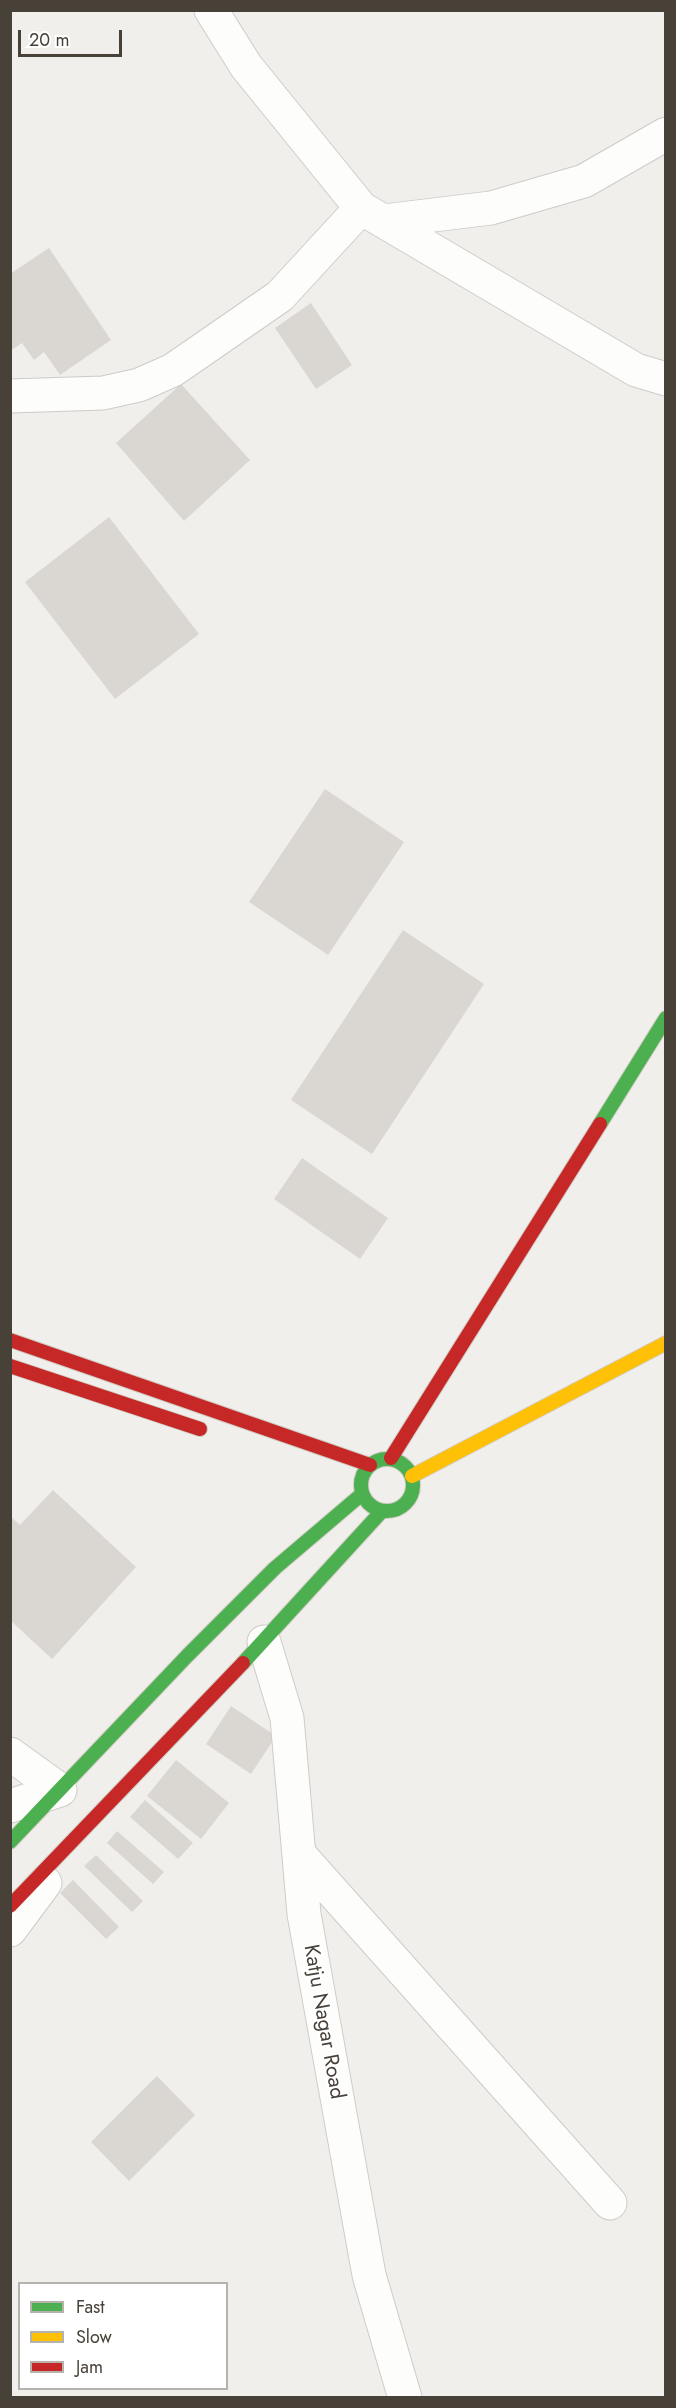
<!DOCTYPE html>
<style>
body{margin:0}
#map{position:relative;width:676px;height:2408px;overflow:hidden;background:#f1efec;font-family:Jost,sans-serif}
canvas{display:block}
.frame{position:absolute;inset:0;border:12px solid #484138;pointer-events:none}
.legend{position:absolute;left:18px;top:2282px;width:210px;height:108px;box-sizing:border-box;background:#fff;border:2px solid #b6b3af;margin:0;padding:8px 10px;list-style:none;font-size:18px;color:#484138}
.legend li{display:flex;align-items:center;gap:12px;height:30px}
.legend b{width:30px;border:2px solid #b6b3af}
.scale{position:absolute;left:18px;top:30px;width:104px;height:27px;box-sizing:border-box;border:3px solid #484138;border-top:0;padding-left:8px;font-size:18px;line-height:21px;white-space:nowrap;color:#484138;-webkit-text-stroke:4px #fff;paint-order:stroke}
</style>
<div id="map">
<canvas width="676" height="2408"></canvas>
<div class="frame"></div>
<ul class="legend">
<li><b style="height:8px;background:#4caf50"></b>Fast</li>
<li><b style="height:8px;background:#ffc107"></b>Slow</li>
<li><b style="height:8px;background:#c62828"></b>Jam</li>
</ul>
<div class="scale">20 m</div>
</div>
<script>
const context = document.querySelector('canvas').getContext('2d');
context.lineJoin = 'round';
function paint(path, color) { context.fillStyle = color; context.fill(path, 'evenodd'); }
const poly = rows => new Path2D(rows.map(r => 'M' + r).join(''));
function stroke(path, color, width, dash) { context.strokeStyle = color; context.lineWidth = width; context.lineCap = dash ? 'butt' : 'round'; context.setLineDash(dash || []); context.stroke(path); }
function label(font, color, halo, rows, align = 'center') {
  context.font = font + ' Jost,sans-serif'; context.lineWidth = 4.5; context.setLineDash([]); context.textBaseline = 'middle'; context.strokeStyle = halo; context.fillStyle = color; for (const [text, x, y, turn = 0] of rows) {
    context.save(); context.translate(x, y); context.rotate((+turn || 0) * Math.PI / 180); context.textAlign = isNaN(turn) ? turn : align; if (halo) context.strokeText(text, 0, 0); context.fillText(text, 0, 0); context.restore();
  }
}
paint(poly([
 [49,248,111,340,60,375,44,352,34,360,22,343,10,351,10,274],
 [311,303,352,365,316,389,275,328],
 [181,384,250,460,184,521,116,443],
 [109,517,199,634,115,699,25,582],
 [325,789,404,842,328,955,249,902],
 [403,930,484,984,372,1154,291,1100],
 [302,1158,388,1218,360,1259,274,1199],
 [53,1490,136,1567,52,1659,10,1620,10,1516,20,1525],
 [231,1706,276,1736,251,1774,206,1744],
 [176,1760,229,1803,201,1839,147,1796],
 [145,1800,193,1843,178,1859,130,1817],
 [117,1831,164,1872,153,1884,107,1843],
 [96,1855,143,1901,132,1912,84,1866],
 [73,1880,119,1927,106,1939,60,1893],
 [157,2076,195,2115,129,2181,91,2142]
]), '#dad7d3');
const street = poly([
 [211,10,246,66,361,208,636,370,666,379],
 [384,221,491,208,584,181,666,134],
 [10,396,103,393,139,385,173,370,280,296,361,208],
 [264,1642,287,1718,304,1914,369,2275,405,2398],
 [10,1754,60,1790],
 [10,1806,60,1790],
 [299,1854,610,2203],
 [10,1930,45,1883]
]);
const fast = poly([
 [600,1124,666,1018],
 '361 1485a26 26 0 1 1 52 0a26 26 0 1 1-52 0Z',
 [243,1663,382,1511],
 [10,1842,187,1656,275,1568,362,1494]
]);
const slow = poly([
 [412,1476,666,1343]
]);
const jam = poly([
 [10,1340,370,1465],
 [10,1366,200,1429],
 [391,1458,600,1124],
 [10,1906,243,1663]
]);
stroke(street, '#cecbc8', 35);
stroke(fast, '#d0ccc3', 16);
stroke(slow, '#d0ccc3', 16);
stroke(jam, '#d0ccc3', 16);
stroke(street, '#fdfdfc', 33);
stroke(fast, '#4caf50', 14);
stroke(slow, '#ffc107', 14);
stroke(jam, '#c62828', 14);
label('21px', '#484138', '#fff', [
 ["Katju Nagar Road",323,2022,80]
]);
</script>
